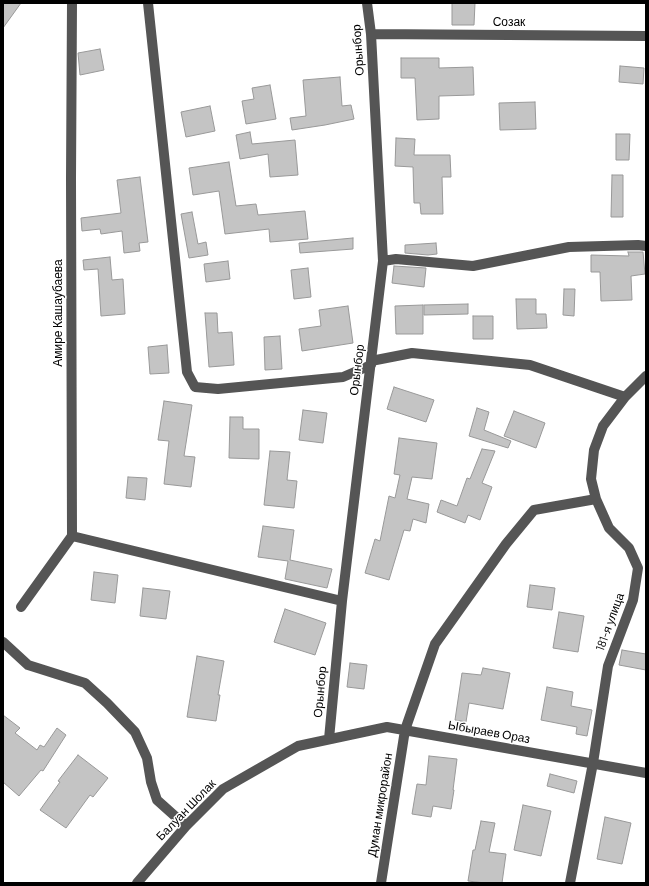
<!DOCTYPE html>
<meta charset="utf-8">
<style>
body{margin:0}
#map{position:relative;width:649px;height:886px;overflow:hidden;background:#fff;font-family:Barlow,sans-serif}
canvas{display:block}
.frame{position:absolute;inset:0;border:4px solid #000;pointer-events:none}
</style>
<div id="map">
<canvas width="649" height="886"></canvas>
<div class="frame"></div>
</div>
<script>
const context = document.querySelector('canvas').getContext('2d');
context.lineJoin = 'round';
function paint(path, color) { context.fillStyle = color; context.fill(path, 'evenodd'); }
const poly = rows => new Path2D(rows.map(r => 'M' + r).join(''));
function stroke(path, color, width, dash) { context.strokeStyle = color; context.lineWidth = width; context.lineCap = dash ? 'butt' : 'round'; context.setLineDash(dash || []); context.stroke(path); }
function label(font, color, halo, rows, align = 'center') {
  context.font = font + ' Barlow,sans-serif'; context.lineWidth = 3; context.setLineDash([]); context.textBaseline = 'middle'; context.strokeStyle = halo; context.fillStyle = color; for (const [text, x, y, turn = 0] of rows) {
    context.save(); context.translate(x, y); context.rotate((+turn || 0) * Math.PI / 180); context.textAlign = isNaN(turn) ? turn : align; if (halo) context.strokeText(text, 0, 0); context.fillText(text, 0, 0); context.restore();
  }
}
const building = poly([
 [3,3,21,3,3,28,3,3],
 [452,3,475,3,474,25,452,25,452,3],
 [100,49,104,70,80,75,78,53,100,49],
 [401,58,439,58,439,68,473,67,474,95,439,96,439,119,417,120,415,78,401,78,401,58],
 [620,66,644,68,643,84,619,82,620,66],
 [340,77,342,106,351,105,354,119,325,125,292,130,290,118,306,116,303,80,340,77],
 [270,85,276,119,246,124,242,101,254,99,252,88,270,85],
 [535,102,536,129,500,130,499,103,535,102],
 [210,106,215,131,186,137,181,112,210,106],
 [250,132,252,144,295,140,298,175,270,177,268,154,240,159,236,135,250,132],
 [616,134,630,134,629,160,616,160,616,134],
 [396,138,415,139,414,155,450,155,451,177,442,177,443,214,421,214,420,203,414,203,413,167,395,166,396,138],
 [229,162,236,206,256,204,258,215,305,211,308,239,270,242,269,229,225,234,219,191,193,195,189,168,229,162],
 [612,175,623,175,623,217,611,217,612,175],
 [140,177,148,242,139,243,140,251,124,253,122,231,101,234,100,229,82,231,81,218,121,213,117,180,140,177],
 [192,212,198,244,206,242,208,255,189,258,181,214,192,212],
 [353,238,353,249,300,253,299,243,353,238],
 [436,243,437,254,428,255,405,253,405,245,436,243],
 [628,252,643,252,645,274,631,276,632,300,601,301,600,272,591,272,591,255,629,256,628,252],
 [110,257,112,280,123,279,125,314,101,316,98,269,84,270,83,260,110,257],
 [228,261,230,279,206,282,204,264,228,261],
 [394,266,426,268,424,287,392,283,394,266],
 [308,268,311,297,294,299,291,270,308,268],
 [564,289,575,289,574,316,563,315,564,289],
 [516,299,536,299,536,314,546,314,547,328,517,329,516,299],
 [468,304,468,314,424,315,424,305,468,304],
 [423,305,423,334,396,334,395,306,423,305],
 [348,306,353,343,302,351,299,329,321,326,319,310,348,306],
 [205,313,217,313,218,333,232,332,234,365,209,367,205,313],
 [473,316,493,316,493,339,473,339,473,316],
 [280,336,282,369,265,370,264,337,280,336],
 [167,345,169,373,150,374,148,347,167,345],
 [394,387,434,400,426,422,387,409,394,387],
 [164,401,192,405,184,456,195,457,191,487,164,484,169,441,158,440,164,401],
 [477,408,489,412,484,430,511,441,508,448,469,436,477,408],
 [303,410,327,413,323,443,299,440,303,410],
 [514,411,545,423,536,448,504,436,514,411],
 [230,417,243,417,243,429,259,429,259,459,229,458,230,417],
 [399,438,437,443,432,479,412,477,407,499,429,504,426,523,413,519,410,531,404,530,389,580,365,573,375,539,380,541,389,496,395,498,400,475,394,474,399,438],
 [482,449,495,451,482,483,492,487,480,520,468,515,465,523,437,512,441,500,457,506,467,478,470,479,482,449],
 [270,451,290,452,287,480,297,481,294,508,264,505,270,451],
 [128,477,147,478,145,500,126,498,128,477],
 [263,526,294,530,290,560,332,569,327,588,285,579,288,561,258,557,263,526],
 [94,572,118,575,115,603,91,600,94,572],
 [530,585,555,588,552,610,527,607,530,585],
 [143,588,170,591,166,619,140,616,143,588],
 [285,609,326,623,315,655,274,642,285,609],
 [559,612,584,616,578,652,553,648,559,612],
 [622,650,646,654,646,670,619,665,622,650],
 [197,656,224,661,218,695,220,695,216,721,187,717,197,656],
 [350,663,367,665,364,689,347,687,350,663],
 [483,668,510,673,503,709,469,703,466,722,455,720,462,673,481,675,483,668],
 [547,687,573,692,571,706,592,710,587,736,576,734,577,727,541,720,547,687],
 [3,715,20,728,15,733,37,750,40,745,44,747,57,728,66,735,43,771,41,770,19,796,3,782,3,715],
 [78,755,108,778,93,797,90,795,66,828,40,810,60,782,58,781,78,755],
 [429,756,457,759,453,790,454,790,451,809,433,806,431,817,412,814,417,784,426,785,429,756],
 [550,774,577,781,574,793,547,786,550,774],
 [523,805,551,811,541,856,514,850,523,805],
 [605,817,631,823,622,864,597,859,605,817],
 [481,821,495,823,489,852,506,854,502,883,485,883,468,881,473,850,475,850,481,821]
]);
paint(building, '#c4c4c4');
stroke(building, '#999', 1);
stroke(poly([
 [148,3,187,372,195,387,218,389,343,377,371,365],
 [371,34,646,36],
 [383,261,396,259,473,266,569,247,638,245,646,246],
 [371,361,412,353,530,365,625,397],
 [72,536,342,601],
 [21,607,72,536,71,178,72,3],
 [3,642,28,665,85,683,107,703,135,732,147,758,151,782,157,800,186,826],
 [329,739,342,601,383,261,371,34,367,3],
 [137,883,186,826,223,789,298,746,387,727,646,773],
 [381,883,405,730,435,644,506,544,534,510,596,499],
 [570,883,593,763,608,666,633,600,638,568,629,548,609,528,596,499,591,479,594,450,603,426,625,397,646,376]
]), '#555', 10);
label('12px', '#000', '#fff', [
 ["Созак",509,22],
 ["Орынбор",358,50,-94],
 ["Амире Кашаубаева",58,313,-90],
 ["Орынбор",357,370,-83],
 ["181-я улица",610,622,-70],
 ["Орынбор",320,692,-85],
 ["Ыбыраев Ораз",489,732,10],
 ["Думан микрорайон",380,805,-81],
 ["Балуан Шолак",186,810,-46]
]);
</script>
